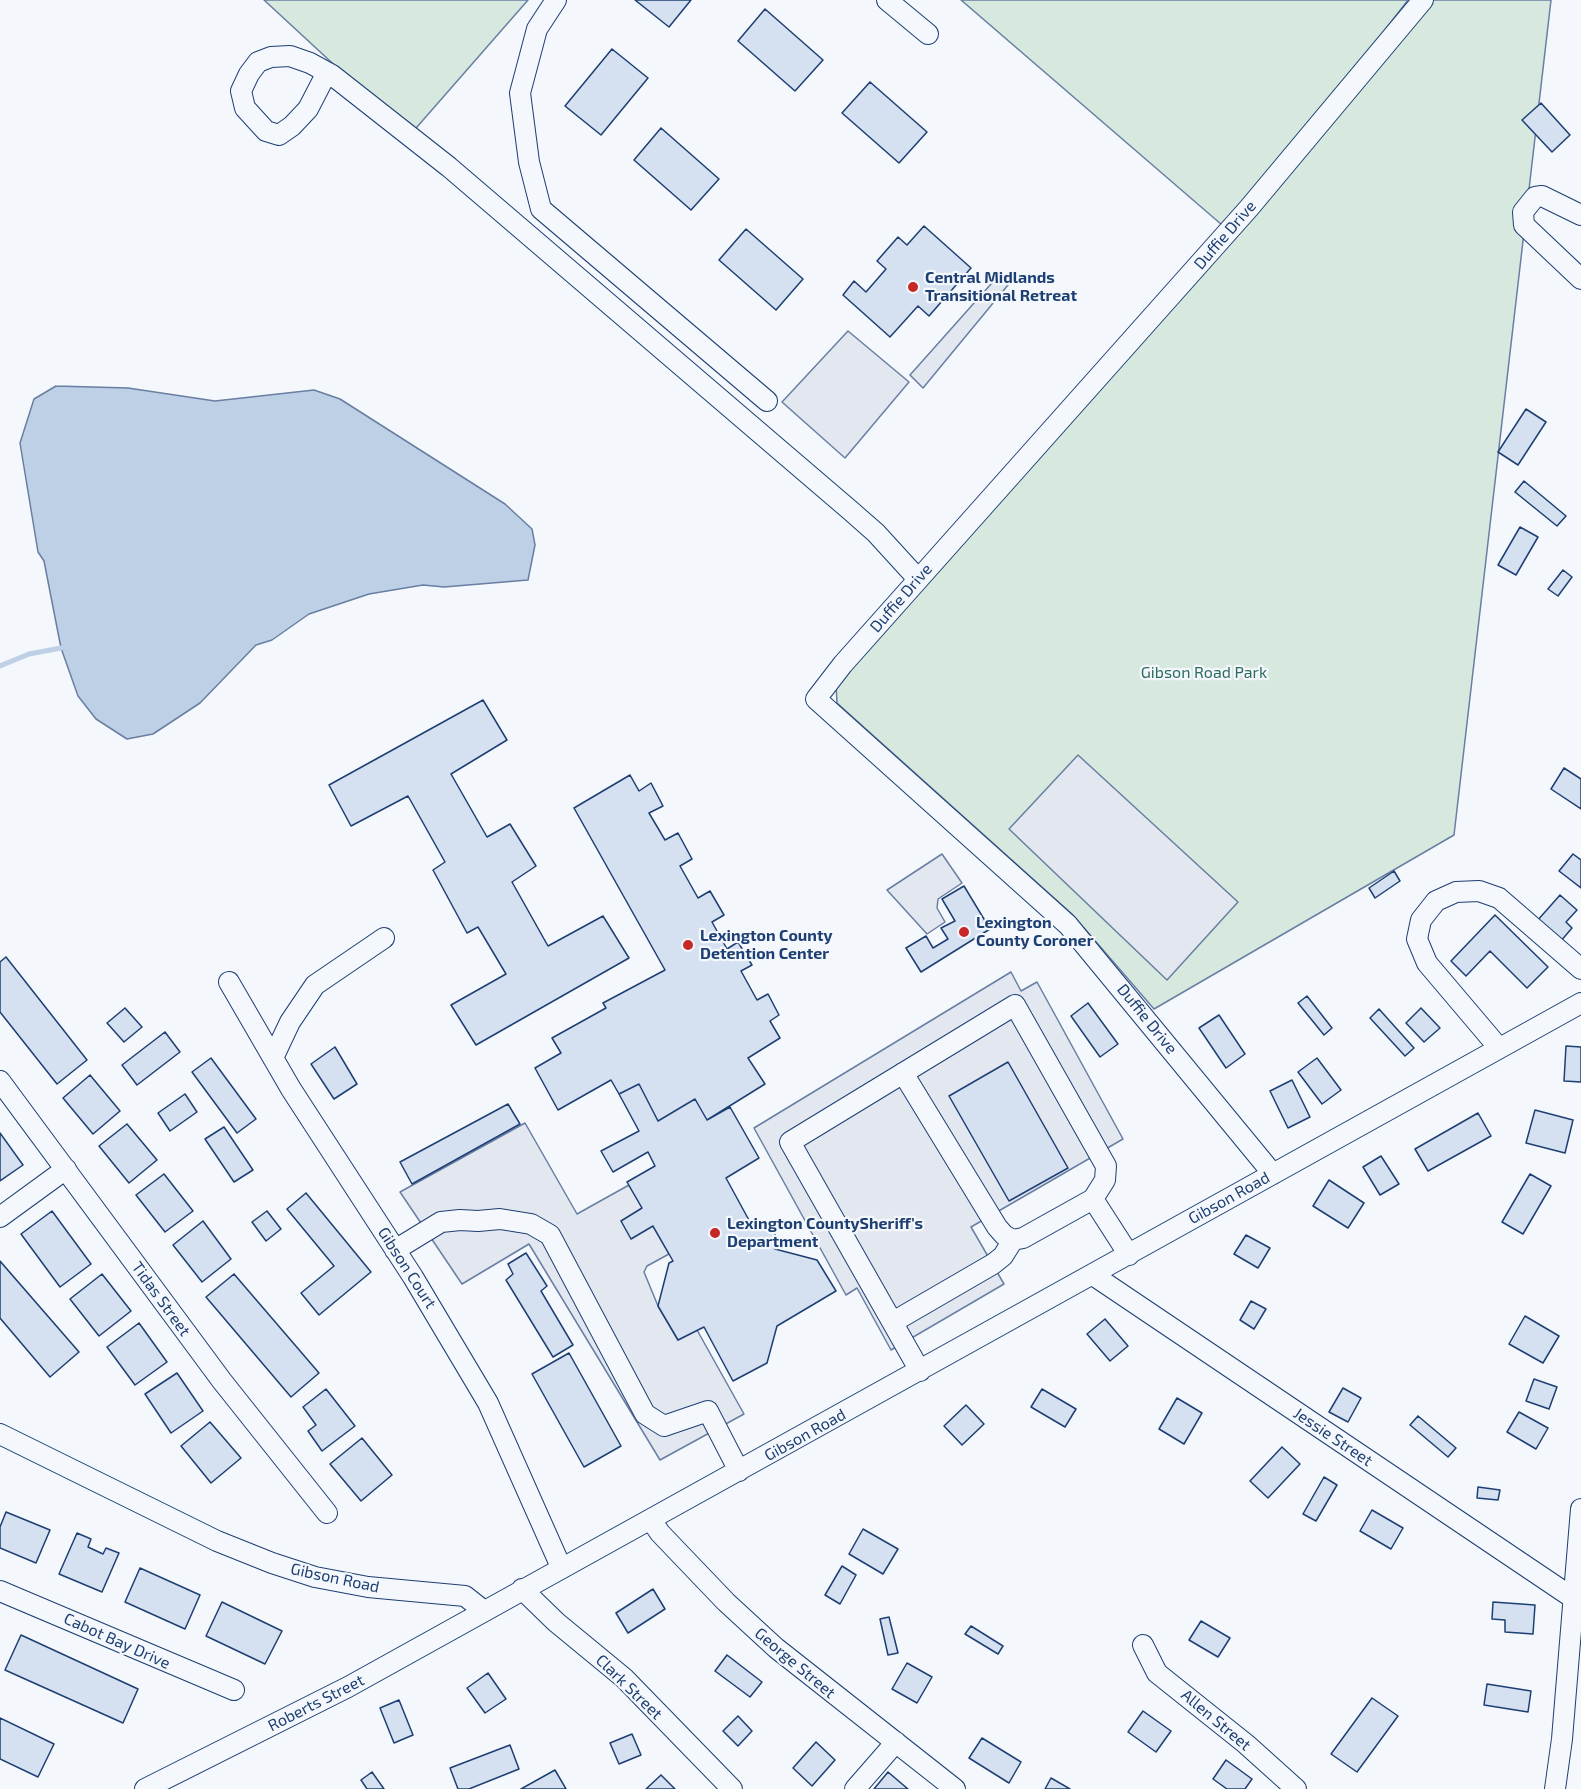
<!DOCTYPE html>
<style>
body{margin:0}
canvas{display:block;background:#f4f7fb}
</style>
<canvas width="1581" height="1789"></canvas>
<script>
const context = document.querySelector('canvas').getContext('2d');
context.lineJoin = 'round';
function paint(path, color) { context.fillStyle = color; context.fill(path, 'evenodd'); }
const poly = rows => new Path2D(rows.map(r => 'M' + r).join(''));
function stroke(path, color, width, dash) { context.strokeStyle = color; context.lineWidth = width; context.lineCap = dash ? 'butt' : 'round'; context.setLineDash(dash || []); context.stroke(path); }
function label(font, color, halo, rows, align = 'center') {
  context.font = font + ' "Exo 2",sans-serif'; context.lineWidth = 4.5; context.setLineDash([]); context.textBaseline = 'middle'; context.strokeStyle = halo; context.fillStyle = color; for (const [text, x, y, turn = 0] of rows) {
    context.save(); context.translate(x, y); context.rotate((+turn || 0) * Math.PI / 180); context.textAlign = isNaN(turn) ? turn : align; if (halo) context.strokeText(text, 0, 0); context.fillText(text, 0, 0); context.restore();
  }
}
const green = poly([
 [264,0,528,0,410,135,264,0],
 [961,0,1408,0,1229,231,961,0],
 [1433,0,1551,0,1454,835,1154,1009,1072,914,837,703,836,684,1260,209,1433,0]
]);
paint(green, '#d7e8df');
stroke(green, '#687fa3', 1.5);
const parking = poly([
 [999,275,1008,285,923,388,910,375,999,275],
 [848,331,909,382,845,458,782,402,848,331],
 [1078,755,1238,902,1167,980,1009,829,1078,755],
 [942,854,962,883,938,899,937,908,945,922,927,934,887,890,942,854],
 [1011,972,1021,991,1037,982,1123,1139,971,1227,1004,1284,891,1350,857,1288,846,1295,754,1128,1011,972],
 [525,1123,577,1214,629,1185,669,1254,647,1266,644,1272,658,1306,678,1340,697,1330,744,1414,660,1460,529,1244,462,1284,400,1192,525,1123]
]);
paint(parking, '#e3e8f0');
stroke(parking, '#687fa3', 1.5);
const water = poly([
 [56,386,128,388,215,401,314,390,340,399,505,504,532,529,535,545,528,580,444,587,423,585,369,594,309,614,272,640,256,645,200,703,153,734,127,739,96,719,78,696,61,648,44,561,38,552,20,443,34,399,56,386]
]);
paint(water, '#bed0e5');
stroke(water, '#687fa3', 1.5);
stroke(poly([
 [0,666,29,654,61,648]
]), '#bed0e5', 5);
const building = poly([
 [635,0,691,0,669,27,635,0],
 [765,9,823,60,795,91,738,41,765,9],
 [612,49,648,78,601,135,565,106,612,49],
 [870,82,927,132,899,163,842,113,870,82],
 [1541,103,1570,135,1552,152,1522,120,1541,103],
 [661,128,719,179,691,210,634,160,661,128],
 [924,226,971,268,929,316,918,306,890,337,843,295,854,281,866,292,886,269,877,261,898,237,907,245,924,226],
 [746,229,803,279,776,310,719,260,746,229],
 [1526,409,1546,422,1518,465,1498,452,1526,409],
 [1524,481,1566,516,1557,526,1515,492,1524,481],
 [1520,527,1538,537,1516,575,1498,565,1520,527],
 [1563,570,1572,577,1558,596,1548,589,1563,570],
 [483,700,507,740,451,774,487,837,510,824,536,866,512,882,548,946,603,916,629,958,476,1045,451,1005,506,974,478,927,467,933,433,870,445,862,408,796,351,826,329,785,483,700],
 [1564,768,1581,779,1581,809,1551,789,1564,768],
 [630,775,639,791,651,783,663,806,649,813,665,840,678,833,692,859,680,866,698,898,710,891,724,915,712,922,727,949,738,942,752,965,741,971,757,1000,768,994,779,1015,770,1021,780,1038,748,1058,765,1084,707,1120,695,1099,658,1121,639,1084,619,1094,611,1080,558,1110,535,1068,561,1053,552,1038,606,1008,603,1003,665,970,574,808,630,775],
 [1573,854,1581,860,1581,888,1559,871,1573,854],
 [1394,871,1400,881,1375,898,1369,888,1394,871],
 [964,886,990,929,921,972,906,948,926,936,933,948,948,939,941,928,955,921,942,899,964,886],
 [1560,895,1577,910,1566,922,1572,928,1560,942,1537,921,1560,895],
 [1495,915,1548,967,1527,988,1490,951,1466,976,1451,961,1495,915],
 [6,957,87,1060,57,1084,0,1012,0,962,6,957],
 [1307,996,1332,1028,1324,1035,1298,1003,1307,996],
 [1088,1003,1118,1044,1100,1057,1071,1016,1088,1003],
 [125,1008,142,1027,124,1042,107,1023,125,1008],
 [1421,1008,1440,1028,1424,1042,1406,1023,1421,1008],
 [1379,1009,1414,1048,1405,1056,1370,1018,1379,1009],
 [1219,1015,1245,1054,1226,1068,1199,1028,1219,1015],
 [165,1032,180,1052,137,1085,122,1065,165,1032],
 [1566,1046,1581,1047,1581,1082,1564,1081,1566,1046],
 [335,1047,357,1084,334,1099,311,1064,335,1047],
 [211,1058,256,1119,237,1133,192,1072,211,1058],
 [1317,1058,1341,1090,1322,1104,1298,1072,1317,1058],
 [1008,1062,1068,1168,1009,1201,949,1096,1008,1062],
 [90,1075,120,1111,93,1134,63,1098,90,1075],
 [1292,1080,1310,1117,1288,1128,1270,1091,1292,1080],
 [639,1084,658,1121,695,1099,707,1120,730,1107,759,1158,726,1178,750,1222,771,1227,778,1240,775,1249,817,1260,836,1291,777,1326,767,1363,733,1381,704,1327,678,1340,658,1306,669,1263,673,1261,653,1226,631,1239,621,1221,642,1208,627,1182,655,1166,648,1152,613,1172,601,1151,639,1131,619,1094,639,1084],
 [185,1094,197,1112,170,1131,158,1113,185,1094],
 [508,1104,520,1124,412,1184,400,1162,508,1104],
 [1535,1110,1573,1120,1565,1153,1526,1143,1535,1110],
 [1478,1113,1491,1136,1428,1171,1415,1149,1478,1113],
 [127,1124,157,1160,129,1183,99,1146,127,1124],
 [224,1127,253,1170,234,1182,205,1139,224,1127],
 [0,1133,23,1165,0,1181,0,1133],
 [1381,1156,1399,1184,1380,1195,1363,1167,1381,1156],
 [164,1174,193,1211,165,1232,136,1195,164,1174],
 [1530,1174,1551,1186,1523,1234,1502,1222,1530,1174],
 [1329,1180,1364,1203,1348,1228,1313,1206,1329,1180],
 [306,1193,371,1272,319,1315,301,1293,334,1266,287,1209,306,1193],
 [52,1211,91,1264,60,1287,21,1234,52,1211],
 [267,1211,281,1229,266,1241,252,1222,267,1211],
 [203,1221,231,1259,202,1282,173,1245,203,1221],
 [1246,1235,1270,1248,1258,1268,1234,1254,1246,1235],
 [526,1253,547,1286,541,1291,573,1345,553,1357,506,1280,513,1274,508,1264,526,1253],
 [0,1261,79,1352,50,1377,0,1318,0,1261],
 [102,1274,131,1311,99,1336,70,1299,102,1274],
 [234,1274,319,1373,291,1397,206,1297,234,1274],
 [1251,1301,1266,1309,1254,1329,1240,1320,1251,1301],
 [1525,1316,1559,1336,1543,1363,1509,1344,1525,1316],
 [1105,1319,1128,1346,1110,1361,1087,1334,1105,1319],
 [139,1323,167,1362,135,1385,107,1347,139,1323],
 [569,1353,621,1446,584,1467,532,1374,569,1353],
 [177,1373,203,1411,171,1433,145,1394,177,1373],
 [1534,1379,1557,1387,1549,1409,1526,1401,1534,1379],
 [1343,1388,1361,1398,1348,1422,1329,1412,1343,1388],
 [326,1389,355,1426,322,1451,308,1431,316,1425,303,1407,326,1389],
 [1042,1389,1076,1409,1065,1427,1031,1407,1042,1389],
 [1177,1398,1202,1413,1184,1444,1159,1429,1177,1398],
 [966,1405,984,1424,962,1445,944,1426,966,1405],
 [1519,1412,1548,1428,1536,1449,1507,1432,1519,1412],
 [1418,1416,1456,1448,1448,1457,1410,1425,1418,1416],
 [210,1422,241,1458,211,1483,181,1446,210,1422],
 [362,1438,392,1475,361,1501,330,1464,362,1438],
 [1282,1447,1300,1464,1268,1498,1250,1481,1282,1447],
 [1324,1477,1337,1485,1316,1521,1303,1514,1324,1477],
 [1478,1487,1500,1490,1498,1500,1477,1498,1478,1487],
 [1372,1510,1403,1528,1391,1549,1360,1531,1372,1510],
 [6,1512,50,1530,36,1563,0,1548,0,1527,6,1512],
 [863,1529,898,1549,883,1574,849,1554,863,1529],
 [77,1533,91,1539,88,1547,103,1554,106,1548,119,1553,102,1592,59,1574,77,1533],
 [842,1566,856,1575,840,1604,825,1595,842,1566],
 [140,1568,200,1595,185,1629,125,1602,140,1568],
 [653,1589,665,1609,628,1633,616,1613,653,1589],
 [222,1602,282,1631,265,1664,206,1636,222,1602],
 [1493,1602,1535,1605,1533,1634,1505,1632,1505,1620,1492,1619,1493,1602],
 [889,1617,898,1653,888,1655,880,1619,889,1617],
 [1201,1621,1230,1638,1218,1657,1189,1640,1201,1621],
 [971,1626,1003,1646,998,1654,965,1634,971,1626],
 [21,1635,138,1689,123,1723,5,1670,21,1635],
 [727,1655,762,1682,750,1697,715,1671,727,1655],
 [907,1663,932,1677,917,1703,892,1689,907,1663],
 [488,1673,506,1699,485,1713,467,1688,488,1673],
 [1487,1684,1531,1691,1528,1712,1484,1705,1487,1684],
 [1372,1698,1398,1716,1357,1772,1331,1754,1372,1698],
 [399,1700,413,1735,394,1743,380,1708,399,1700],
 [1143,1711,1171,1731,1156,1752,1128,1732,1143,1711],
 [738,1716,752,1731,738,1746,723,1731,738,1716],
 [0,1718,54,1744,38,1777,0,1759,0,1718],
 [632,1734,641,1755,619,1764,610,1743,632,1734],
 [982,1738,1021,1762,1009,1783,969,1758,982,1738],
 [816,1742,835,1760,812,1786,793,1768,816,1742],
 [510,1745,519,1769,469,1789,458,1789,450,1768,510,1745],
 [1226,1760,1252,1779,1245,1789,1227,1789,1213,1779,1226,1760],
 [555,1770,566,1789,521,1789,555,1770],
 [372,1772,384,1789,367,1789,361,1780,372,1772],
 [888,1772,908,1789,874,1789,888,1772],
 [661,1775,675,1789,646,1789,661,1775],
 [1051,1778,1070,1789,1045,1789,1051,1778]
]);
paint(building, '#d5e0f0');
stroke(building, '#1d3f73', 1.5);
const minor = poly([
 [556,0,537,29,520,93,529,162,541,209,767,401],
 [887,0,928,34],
 [332,75,310,63,290,56,271,57,258,62,249,74,241,91,245,108,266,131,279,135,292,126,308,109,323,80,332,75,449,167,851,511,876,533,918,579],
 [1581,215,1542,196,1535,197,1523,212,1524,225,1581,279],
 [229,982,291,1089,413,1277,488,1403,561,1567],
 [1499,1048,1427,963,1417,939,1421,920,1436,901,1456,892,1479,891,1499,898,1581,969],
 [273,1058,290,1022,315,985,384,938],
 [903,1073,997,1227,1004,1235,1013,1240,1023,1238,1093,1199],
 [0,1081,222,1381,327,1513],
 [1273,1174,1068,925,816,699,843,664,1249,208,1423,0],
 [0,1217,66,1169],
 [395,1250,441,1222,460,1220,478,1221,500,1219,531,1224,550,1235,645,1414,664,1426,708,1411,739,1471],
 [1093,1275,1573,1598],
 [893,1322,993,1264,1003,1256,1013,1240],
 [920,1371,790,1142,1015,1005,1106,1166,1105,1180,1093,1199,1129,1255],
 [0,1434,217,1541,272,1563,315,1577,368,1587,465,1596,484,1611],
 [651,1520,660,1533,726,1602,776,1648,955,1789],
 [522,1589,556,1622,624,1678,732,1789],
 [0,1591,234,1690],
 [1143,1645,1157,1673,1246,1744,1296,1789],
 [145,1789,348,1687,1581,1003],
 [855,1789,896,1742],
 [1555,1789,1562,1739,1581,1509]
]);
stroke(minor, '#1d3f73', 22);
stroke(minor, '#f4f7fb', 20);
for (const [x, y, r, color] of [
 [913,287,6,"#c62828"],
 [964,932,6,"#c62828"],
 [688,945,6,"#c62828"],
 [715,1233,6,"#c62828"]
]) { const dot = new Path2D(); dot.arc(x, y, r, 0, 2 * Math.PI); context.fillStyle = color; context.fill(dot); stroke(dot, '#f4f7fb', 2); }
label('16px', '#1d3f73', '#f4f7fb', [
 ["Duffie Drive",1225,235,-49],
 ["Duffie Drive",901,598,-49],
 ["Duffie Drive",1147,1019,51],
 ["Gibson Road",1229,1198,-29],
 ["Gibson Court",407,1268,57],
 ["Tidas Street",161,1299,54],
 ["Gibson Road",805,1435,-29],
 ["Jessie Street",1333,1437,34],
 ["Gibson Road",335,1578,12],
 ["Cabot Bay Drive",117,1641,24],
 ["George Street",795,1663,40],
 ["Clark Street",629,1687,44],
 ["Roberts Street",316,1703,-27],
 ["Allen Street",1216,1720,40]
]);
label('bold 16px', '#1d3f73', '#f4f7fb', [
 ["Central Midlands",925,278],
 ["Transitional Retreat",925,296],
 ["Lexington",976,923],
 ["County Coroner",976,941],
 ["Lexington County",700,936],
 ["Detention Center",700,954],
 ["Lexington CountySheriff's",727,1224],
 ["Department",727,1242]
], 'left');
label('16px', '#2c6c60', '#f4f7fb', [
 ["Gibson Road Park",1204,673]
]);
</script>
